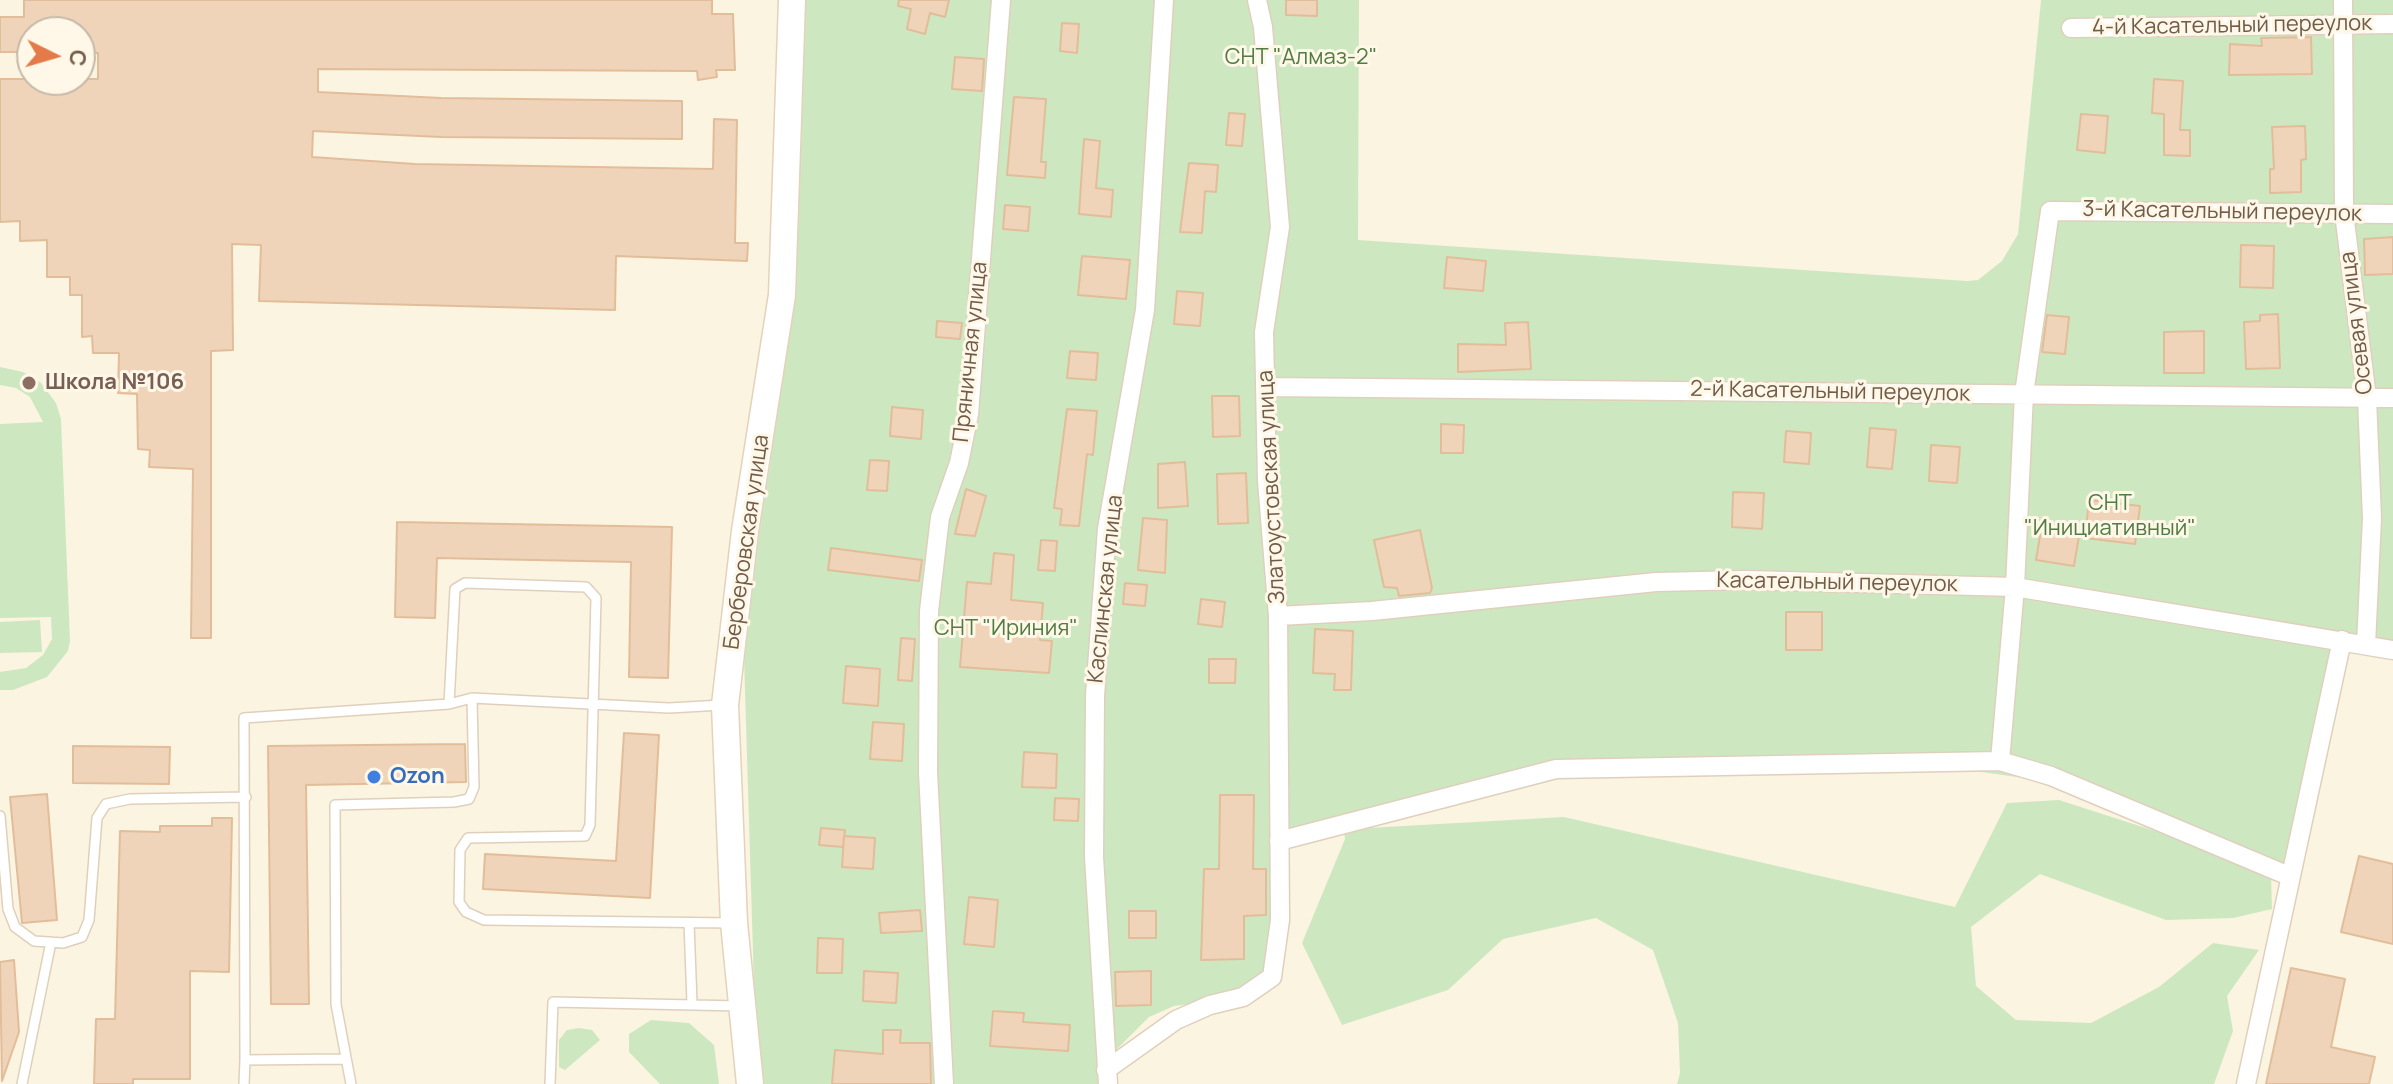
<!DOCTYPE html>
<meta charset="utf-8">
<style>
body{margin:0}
#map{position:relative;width:2393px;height:1084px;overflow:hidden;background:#fbf4e1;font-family:Manrope,sans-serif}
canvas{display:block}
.north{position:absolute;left:16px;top:16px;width:80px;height:80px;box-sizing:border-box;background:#fff7e7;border:2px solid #c6b9a8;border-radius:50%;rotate:95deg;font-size:22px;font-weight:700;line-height:32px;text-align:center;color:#715b49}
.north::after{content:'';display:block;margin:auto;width:28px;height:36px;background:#e37a49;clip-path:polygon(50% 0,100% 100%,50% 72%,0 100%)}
</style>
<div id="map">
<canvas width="2393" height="1084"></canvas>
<div class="north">С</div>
</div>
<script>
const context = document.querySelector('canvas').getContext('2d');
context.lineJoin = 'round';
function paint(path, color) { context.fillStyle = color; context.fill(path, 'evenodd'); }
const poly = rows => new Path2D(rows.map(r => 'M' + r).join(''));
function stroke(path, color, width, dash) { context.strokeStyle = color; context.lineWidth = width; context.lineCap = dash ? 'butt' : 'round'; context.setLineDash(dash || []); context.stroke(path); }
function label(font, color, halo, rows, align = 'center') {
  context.font = font + ' Manrope,sans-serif'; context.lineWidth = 6; context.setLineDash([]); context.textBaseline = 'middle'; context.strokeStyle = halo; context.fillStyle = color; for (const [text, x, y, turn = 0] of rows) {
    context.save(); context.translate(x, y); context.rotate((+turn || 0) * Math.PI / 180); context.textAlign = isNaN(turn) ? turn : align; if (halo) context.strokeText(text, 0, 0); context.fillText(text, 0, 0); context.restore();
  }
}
paint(poly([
 [799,0,1359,0,1358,240,1967,281,1978,280,2002,261,2018,234,2041,0,2393,0,2393,651,2350,643,2293,885,2271,876,2272,909,2233,918,2166,920,2040,874,1971,927,1976,986,2016,1020,2091,1023,2159,987,2213,943,2259,950,2227,996,2233,1031,2214,1084,1677,1084,1680,1073,1678,1023,1653,950,1596,918,1503,939,1448,990,1342,1025,1302,943,1345,839,1344,830,1275,848,1272,932,1266,976,1248,997,1174,1006,1149,1017,1114,1052,1106,1084,757,1084,742,593,770,466,792,262],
 [1960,769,2045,781,2180,839,2059,800,2007,803,1955,907,1564,817,1350,829,1556,776],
 [0,367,23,372,41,383,56,403,61,419,70,641,68,651,47,677,13,690,0,690,0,672,26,668,43,655,52,639,51,617,0,618,0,424,43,422,30,397,16,388,0,385],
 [40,620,42,652,0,653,0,622],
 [651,1020,689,1023,714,1045,719,1084,660,1084,629,1052,629,1034],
 [579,1028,592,1030,600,1040,565,1070,559,1067,559,1040,567,1030]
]), '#cde8c0');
const building = poly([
 [24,0,712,0,712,14,733,14,735,70,716,70,717,77,698,80,697,71,318,69,318,92,441,98,682,101,682,139,441,137,313,131,312,157,415,164,713,169,714,119,737,120,735,243,748,243,747,261,616,256,615,310,259,301,261,245,232,244,233,350,211,351,211,638,191,638,193,469,149,467,150,450,138,449,137,394,118,393,119,353,93,353,92,336,82,337,82,295,70,295,70,277,47,277,47,240,20,241,20,221,0,222,0,79,98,79,98,53,80,53,80,32,32,32,32,52,0,52,0,17,24,17,24,0],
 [899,0,949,0,945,17,930,13,925,34,907,29,911,9,898,6,899,0],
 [1286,0,1317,0,1317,16,1286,15,1286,0],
 [1062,23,1079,24,1077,53,1060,51,1062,23],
 [2311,37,2312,74,2229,75,2230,44,2262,46,2261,38,2311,37],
 [955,57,984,59,982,91,952,89,955,57],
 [2154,79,2183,81,2180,130,2190,130,2190,156,2164,155,2164,114,2152,113,2154,79],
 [1014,97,1046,99,1041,162,1046,162,1045,178,1007,175,1014,97],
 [1229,113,1245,114,1242,146,1226,145,1229,113],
 [2081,114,2108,116,2105,153,2077,150,2081,114],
 [2305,126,2306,159,2301,160,2301,192,2270,193,2270,169,2274,169,2272,127,2305,126],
 [1084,139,1100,141,1096,188,1113,190,1111,217,1079,214,1084,139],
 [1189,163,1218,165,1216,192,1205,191,1202,233,1180,232,1189,163],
 [1005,205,1030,207,1028,231,1003,229,1005,205],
 [2393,237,2393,274,2365,275,2364,239,2393,237],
 [2241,245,2274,246,2273,288,2240,287,2241,245],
 [1082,256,1130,260,1126,299,1078,295,1082,256],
 [1447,257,1486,261,1483,291,1444,288,1447,257],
 [1177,291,1203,293,1200,326,1174,324,1177,291],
 [2278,314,2280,368,2246,369,2244,322,2260,321,2260,315,2278,314],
 [2047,315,2069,317,2065,354,2042,352,2047,315],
 [937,321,962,323,960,339,936,337,937,321],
 [1528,322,1531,369,1458,372,1458,344,1506,345,1505,323,1528,322],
 [2204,331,2204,373,2164,373,2164,332,2204,331],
 [1070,351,1098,353,1096,380,1067,378,1070,351],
 [1212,396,1239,396,1240,436,1213,437,1212,396],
 [892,407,923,410,921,439,890,436,892,407],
 [1067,409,1097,411,1093,455,1087,454,1079,526,1060,525,1062,509,1054,508,1067,409],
 [1441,424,1464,425,1463,453,1441,453,1441,424],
 [1870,428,1896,430,1892,469,1867,467,1870,428],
 [1786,431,1811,433,1809,464,1784,462,1786,431],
 [1931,445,1960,447,1957,483,1929,481,1931,445],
 [870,460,889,461,887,491,867,490,870,460],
 [1185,462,1188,506,1158,508,1158,464,1185,462],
 [1246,473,1248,523,1218,524,1217,474,1246,473],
 [966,489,986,496,975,536,955,534,966,489],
 [1733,492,1764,493,1762,529,1732,527,1733,492],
 [2089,500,2140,506,2135,544,2085,538,2089,500],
 [1143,518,1167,520,1165,573,1138,570,1143,518],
 [397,522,672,527,668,678,629,677,631,562,437,558,435,618,395,617,397,522],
 [1420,530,1432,588,1430,593,1399,596,1397,588,1384,587,1374,540,1420,530],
 [2041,530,2079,536,2074,566,2036,560,2041,530],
 [1041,540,1057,541,1055,571,1038,570,1041,540],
 [831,548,922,560,919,581,828,570,831,548],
 [994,553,1014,555,1011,600,1043,603,1040,640,1052,641,1049,673,960,667,967,582,991,584,994,553],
 [1125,583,1147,585,1145,606,1123,604,1125,583],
 [1201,599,1225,602,1222,627,1198,624,1201,599],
 [1786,612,1822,612,1822,650,1786,650,1786,612],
 [1315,629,1353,631,1351,690,1334,690,1335,674,1313,673,1315,629],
 [901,638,915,639,912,681,898,680,901,638],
 [1209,659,1236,659,1235,683,1209,683,1209,659],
 [846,666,880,669,878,706,843,703,846,666],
 [873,722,904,724,902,761,870,759,873,722],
 [624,733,659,735,650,898,483,889,485,854,616,861,624,733],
 [465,744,466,782,306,785,309,1004,271,1004,268,746,465,744],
 [73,746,170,747,169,784,73,783,73,746],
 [1024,752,1057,754,1056,788,1022,787,1024,752],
 [47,794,57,920,22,923,10,797,47,794],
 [1220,795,1254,795,1253,869,1266,869,1266,915,1244,916,1244,959,1201,960,1204,869,1219,869,1220,795],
 [1055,798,1079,799,1078,821,1054,820,1055,798],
 [212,818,232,818,229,972,190,971,190,1079,133,1079,133,1084,94,1084,96,1019,115,1019,120,831,160,832,160,826,212,826,212,818],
 [821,828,845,830,843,847,819,845,821,828],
 [844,836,875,838,873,869,842,867,844,836],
 [2359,856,2393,864,2393,944,2341,932,2359,856],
 [969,897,998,900,994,947,964,944,969,897],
 [920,910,922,931,881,933,879,913,920,910],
 [1129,911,1156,911,1156,938,1129,938,1129,911],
 [818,938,843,939,842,973,817,973,818,938],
 [14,960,19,1032,2,1081,0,962,14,960],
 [2291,968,2345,979,2331,1047,2375,1057,2369,1084,2266,1084,2291,968],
 [864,971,898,973,896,1003,863,1001,864,971],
 [1151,971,1151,1005,1116,1006,1115,972,1151,971],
 [993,1011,1024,1013,1023,1022,1070,1025,1068,1051,990,1046,993,1011],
 [883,1030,901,1030,900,1043,930,1043,931,1084,832,1084,835,1050,883,1054,883,1030]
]);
paint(building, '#f0d4b9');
stroke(building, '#e2bd9a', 2);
const lane = poly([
 [449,704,455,589,465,583,586,587,596,598,590,825,585,836,468,838,460,850,459,902,466,912,484,920,731,923],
 [0,816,8,909,15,927,34,941,63,943,82,937,89,920,97,818,106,804,130,799,246,797],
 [689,923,692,1003],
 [344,1059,245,1060,244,718,449,704,472,698,669,708,722,705],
 [22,1084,51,942],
 [244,1084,245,1060],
 [351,1084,336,1004,335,805,454,802,469,799,474,787,472,698],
 [550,1084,553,1002,740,1006]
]);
const street = poly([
 [2343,0,2344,213,2367,398,2372,518,2366,645],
 [2071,28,2393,24],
 [1267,387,2393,398],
 [1278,616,1372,611,1656,582,1746,580,2015,587,2393,650],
 [2000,761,2015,587,2024,394,2050,211,2393,214],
 [1279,841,1556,769,2000,761,2051,776,2289,876],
 [1106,1070,1176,1020,1210,1005,1243,997,1272,977,1280,920,1278,616,1267,481,1264,332,1280,227,1263,27,1257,0],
 [944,1084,928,772,929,611,940,517,959,463,969,414,1001,0],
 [1108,1084,1094,857,1095,696,1107,529,1145,310,1164,0],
 [2246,1084,2342,640]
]);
const secondary = poly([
 [750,1084,734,923,725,705,745,531,782,295,792,0]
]);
stroke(lane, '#dfd0bd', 12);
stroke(street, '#dfd0bd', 21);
stroke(secondary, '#e4d2bb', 29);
stroke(lane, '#fff', 9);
stroke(street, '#fff', 18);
stroke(secondary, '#fff', 26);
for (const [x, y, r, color] of [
 [29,383,8,"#8d6e63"],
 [374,777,8,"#3f7fe0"]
]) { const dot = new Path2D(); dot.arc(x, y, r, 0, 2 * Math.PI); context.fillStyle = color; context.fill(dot); stroke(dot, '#fff7e7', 3); }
label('22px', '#715b49', '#fff7e7', [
 ["4-й Касательный переулок",2232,26,-1],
 ["3-й Касательный переулок",2222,212,1],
 ["Осевая улица",2357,323,-97],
 ["Пряничная улица",971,352,-84],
 ["2-й Касательный переулок",1830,392,1],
 ["Златоустовская улица",1272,487,-93],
 ["Берберовская улица",747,542,-82],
 ["Касательный переулок",1837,583,1],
 ["Каслинская улица",1106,589,-84]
]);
label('22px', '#507d44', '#fff7e7', [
 ["СНТ \"Алмаз-2\"",1301,58],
 ["СНТ",2110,504],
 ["\"Инициативный\"",2110,529],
 ["СНТ \"Ириния\"",1006,629]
]);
label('bold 22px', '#785e54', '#fff7e7', [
 ["Школа №106",45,383]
], 'left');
label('bold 22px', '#366cbe', '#fff7e7', [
 ["Ozon",390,777]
], 'left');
</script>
